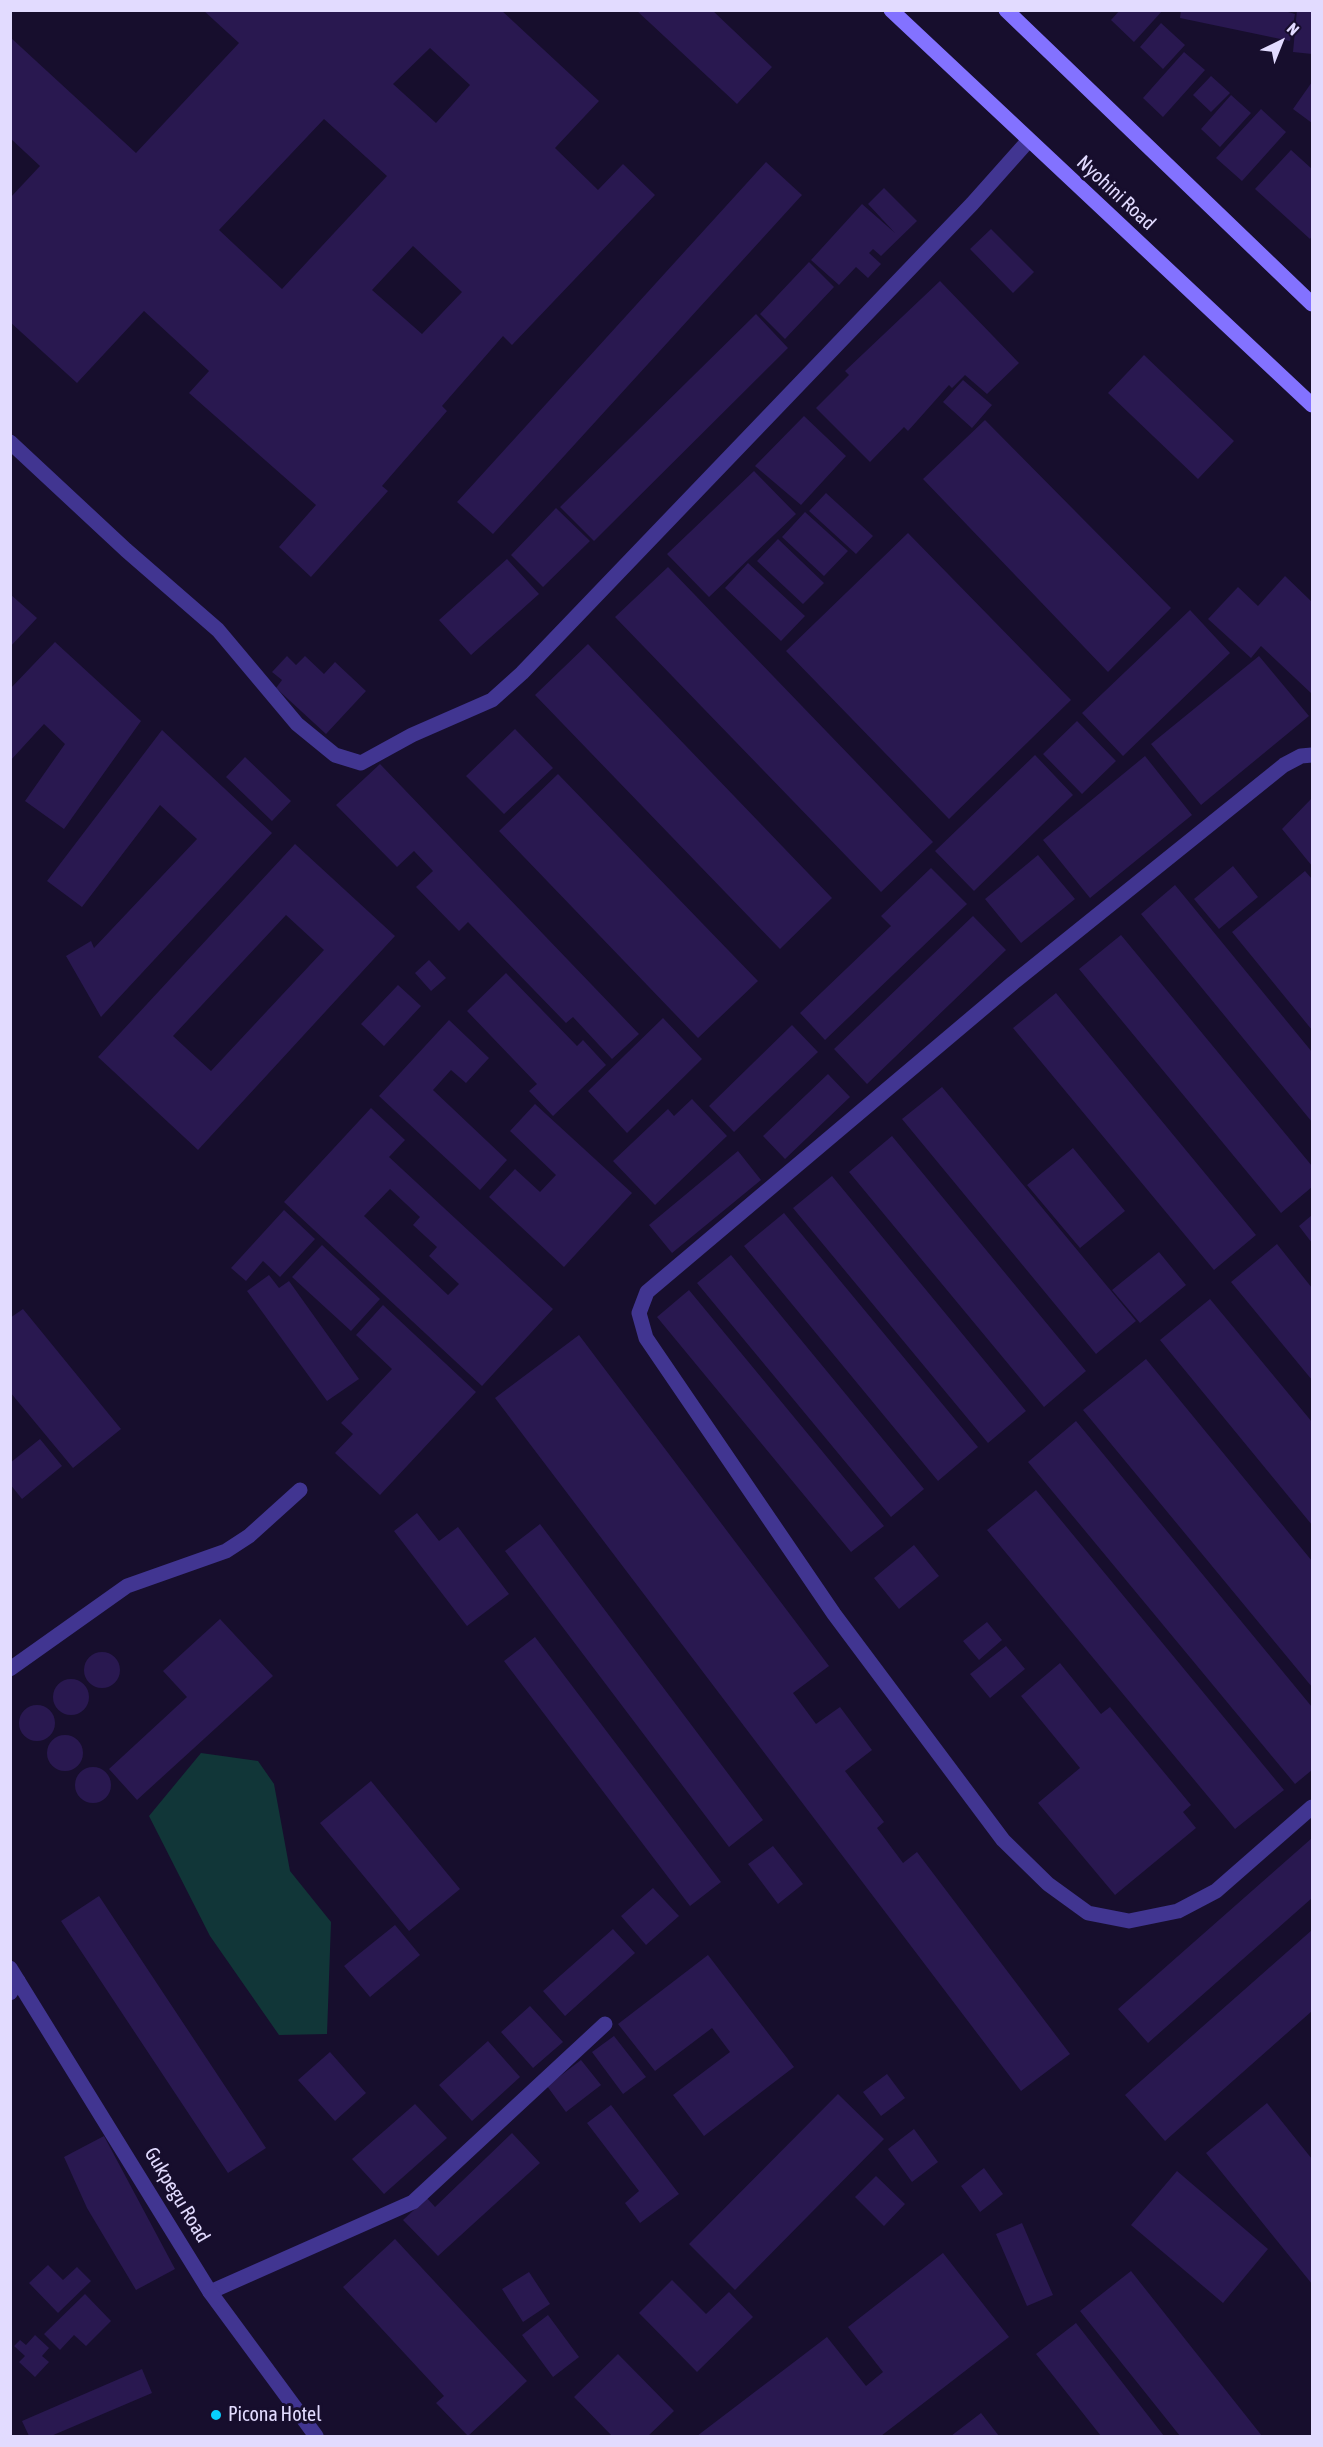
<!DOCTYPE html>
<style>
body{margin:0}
#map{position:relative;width:1323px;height:2447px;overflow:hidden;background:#170e2d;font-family:"Asap Condensed",sans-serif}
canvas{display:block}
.frame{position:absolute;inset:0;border:12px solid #e2dbff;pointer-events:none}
.north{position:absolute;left:1251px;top:12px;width:60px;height:60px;-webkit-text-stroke:4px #170e2d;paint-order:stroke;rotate:43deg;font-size:16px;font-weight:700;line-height:24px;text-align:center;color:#e2dbff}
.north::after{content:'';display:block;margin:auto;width:21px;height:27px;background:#e2dbff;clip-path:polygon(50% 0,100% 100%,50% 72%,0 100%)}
</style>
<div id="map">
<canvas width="1323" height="2447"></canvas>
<div class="frame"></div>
<div class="north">N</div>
</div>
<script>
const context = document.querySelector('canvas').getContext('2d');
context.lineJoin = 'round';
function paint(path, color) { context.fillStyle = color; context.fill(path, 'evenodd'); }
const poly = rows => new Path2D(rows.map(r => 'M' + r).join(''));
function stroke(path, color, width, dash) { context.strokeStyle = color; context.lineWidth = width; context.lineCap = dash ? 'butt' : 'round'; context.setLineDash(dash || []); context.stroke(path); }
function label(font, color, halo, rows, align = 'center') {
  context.font = font + ' "Asap Condensed",sans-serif'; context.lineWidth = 6; context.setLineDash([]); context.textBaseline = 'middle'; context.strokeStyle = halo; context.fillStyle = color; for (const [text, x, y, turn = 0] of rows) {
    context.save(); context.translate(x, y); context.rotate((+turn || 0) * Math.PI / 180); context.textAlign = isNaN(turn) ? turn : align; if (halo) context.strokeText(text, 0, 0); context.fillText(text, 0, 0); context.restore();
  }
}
paint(poly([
 [201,1753,258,1761,274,1784,290,1871,331,1922,327,2034,279,2035,210,1936,149,1816]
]), '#113638');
paint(poly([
 [203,10,501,10,599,101,555,148,598,190,623,164,655,195,512,345,503,336,442,406,447,411,382,486,388,491,311,577,279,547,316,505,189,393,209,371,144,311,77,383,10,322,10,198,40,166,10,138,10,37,136,153,239,43],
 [430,48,470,85,436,123,393,84],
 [324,119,387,176,282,289,219,230],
 [413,246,462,292,422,334,372,290],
 [636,10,712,10,772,67,737,104],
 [1120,10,1163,10,1134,42,1111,20],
 [1181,10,1281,10,1295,14,1290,41,1180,18],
 [1297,10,1312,10,1312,54,1293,52],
 [1161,23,1185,45,1163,69,1140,47],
 [1184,52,1205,70,1163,117,1143,98],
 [1211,76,1230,93,1211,112,1193,95],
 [1312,82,1312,123,1293,109],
 [1231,95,1251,113,1220,147,1201,129],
 [1261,109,1286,132,1242,181,1216,158],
 [1291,150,1312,169,1312,236,1310,239,1255,189],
 [766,162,802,195,493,534,457,502],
 [884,188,917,221,881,256,873,249,869,253,881,264,868,278,856,267,839,285,811,260,862,204,895,233,868,204],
 [991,229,1034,272,1013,293,970,249],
 [809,262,834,287,785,339,760,314],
 [940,281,1019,363,987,394,965,375,952,388,949,385,908,431,904,427,870,462,816,408,849,375,845,371],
 [756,314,788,348,594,541,560,507],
 [1144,355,1234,441,1198,479,1108,393],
 [963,380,992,405,972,428,943,402],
 [804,416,846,456,801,505,755,466],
 [985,420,1171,608,1108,672,923,479],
 [754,471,796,514,709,597,667,554],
 [826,493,873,536,856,554,809,511],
 [556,508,590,541,543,587,511,555],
 [805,512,848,551,824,576,782,537],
 [908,533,1071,700,949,819,786,651],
 [778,539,824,583,803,604,757,561],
 [507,559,539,594,471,655,439,620],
 [748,563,805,616,781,641,725,588],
 [668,567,933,842,881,892,615,617],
 [1285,576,1312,602,1312,694,1261,646,1251,658,1208,619,1238,587,1258,606],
 [10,594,37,618,10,647],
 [1190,610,1230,653,1123,756,1082,713],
 [55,642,141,721,64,829,25,801,65,744,44,724,10,761,10,689],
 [588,644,832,898,780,949,535,695],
 [287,656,296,665,305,656,324,674,335,662,366,691,326,734,276,688,282,680,272,672],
 [1259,656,1309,716,1201,805,1151,744],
 [1077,721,1116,761,1082,794,1043,754],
 [515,729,553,768,504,814,466,776],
 [162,730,272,833,101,1017,66,956,91,941,94,948,197,839,160,805,82,907,47,881],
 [1035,755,1073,795,974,891,935,851],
 [1145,756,1192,815,1090,898,1043,840],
 [245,757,291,801,272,821,226,777],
 [380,764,639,1034,612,1059,573,1017,566,1023,468,922,459,931,416,887,433,871,414,851,397,867,336,805],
 [558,774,758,981,698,1038,499,831],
 [1312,798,1312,866,1282,829],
 [295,844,395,936,198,1150,98,1057],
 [286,915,324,950,211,1071,173,1036],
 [1038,855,1075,899,1021,943,985,899],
 [1233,866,1258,897,1219,929,1194,899],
 [931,868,967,904,825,1040,800,1013,891,926,881,916],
 [1305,871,1312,879,1312,1030,1232,932],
 [1175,885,1312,1052,1312,1122,1141,914],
 [973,916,1006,950,867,1084,834,1049],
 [1121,935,1312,1166,1312,1187,1281,1213,1079,969],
 [429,960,446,978,431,991,415,973],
 [506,973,577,1046,583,1040,606,1065,553,1116,529,1091,537,1084,467,1011],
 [398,985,421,1006,384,1046,361,1024],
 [1056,993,1256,1235,1214,1270,1013,1028],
 [663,1018,702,1059,627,1133,588,1091],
 [449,1020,489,1058,466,1083,451,1070,433,1090,507,1160,480,1190,379,1096],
 [792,1025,818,1052,734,1132,709,1106],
 [828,1074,850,1097,785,1159,763,1136],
 [942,1087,1136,1321,1096,1354,902,1119],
 [692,1099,727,1136,655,1205,613,1161,668,1109,674,1116],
 [535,1104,632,1193,564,1267,489,1197,515,1169,540,1192,556,1175,510,1131],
 [371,1108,405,1140,389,1157,553,1309,482,1386,284,1202],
 [390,1189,420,1217,413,1225,437,1247,429,1256,459,1284,448,1295,364,1216],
 [892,1136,1086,1371,1044,1407,849,1172],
 [1073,1148,1125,1211,1080,1248,1027,1185],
 [738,1151,761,1180,672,1253,649,1225],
 [832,1176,1026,1411,988,1443,793,1208],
 [284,1210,315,1239,280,1277,263,1261,246,1281,231,1268],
 [784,1213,978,1447,938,1481,744,1246],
 [1312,1215,1312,1243,1299,1226],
 [1277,1244,1312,1288,1312,1380,1231,1282],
 [322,1245,380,1299,351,1331,292,1277],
 [1159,1252,1186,1285,1140,1323,1112,1290],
 [731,1255,924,1489,891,1517,697,1283],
 [269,1275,279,1288,289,1281,359,1379,327,1401,247,1291],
 [689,1290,884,1526,851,1552,657,1317],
 [1210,1299,1312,1422,1312,1525,1160,1340],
 [383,1305,476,1392,380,1495,335,1453,353,1434,341,1423,392,1369,356,1335],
 [23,1309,121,1429,73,1468,10,1392,10,1318],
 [579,1335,829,1666,793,1693,816,1724,840,1707,872,1750,845,1771,884,1822,877,1828,903,1863,917,1852,1070,2054,1021,2091,495,1398],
 [1146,1359,1312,1561,1312,1687,1083,1410],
 [1076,1421,1312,1707,1312,1770,1295,1784,1028,1462],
 [40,1439,62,1466,22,1499,10,1484,10,1463],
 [1036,1490,1284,1790,1235,1829,987,1530],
 [417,1513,439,1541,458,1527,509,1594,467,1626,394,1531],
 [540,1524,763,1820,729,1847,505,1551],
 [914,1545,939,1576,899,1609,874,1578],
 [220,1619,273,1676,137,1800,109,1769,187,1697,163,1671],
 [987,1622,1002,1640,979,1660,963,1641],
 [535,1637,721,1882,690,1906,504,1661],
 [1006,1646,1025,1669,990,1698,970,1674],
 '84 1670a18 18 0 1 1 36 0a18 18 0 1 1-36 0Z',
 [1060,1663,1101,1714,1110,1707,1191,1805,1183,1812,1196,1828,1115,1895,1038,1803,1080,1768,1021,1696],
 '53 1697a18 18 0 1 1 36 0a18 18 0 1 1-36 0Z',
 '19 1723a18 18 0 1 1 36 0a18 18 0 1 1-36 0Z',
 '47 1753a18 18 0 1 1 36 0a18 18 0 1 1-36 0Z',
 '75 1785a18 18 0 1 1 36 0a18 18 0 1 1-36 0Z',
 [371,1781,460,1889,409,1931,320,1823],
 [1312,1838,1312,1898,1148,2043,1118,2009],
 [773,1846,803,1884,778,1904,748,1864],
 [653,1888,679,1916,646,1945,621,1916],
 [99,1896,266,2148,228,2173,61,1921],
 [395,1925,420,1955,370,1997,344,1966],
 [613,1929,635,1953,565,2016,543,1991],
 [1312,1930,1312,2011,1165,2141,1125,2095],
 [708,1955,794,2067,704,2136,673,2095,730,2052,712,2028,655,2071,618,2024],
 [530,2006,563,2042,533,2068,501,2032],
 [614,2036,646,2077,623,2094,592,2052],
 [488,2041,520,2077,472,2121,439,2085],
 [330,2052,366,2093,335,2121,298,2080],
 [581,2060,601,2085,566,2112,547,2086],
 [887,2074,905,2098,881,2116,863,2092],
 [838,2094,884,2139,735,2290,689,2244],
 [1267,2103,1312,2159,1312,2284,1206,2153],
 [415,2104,447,2138,384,2194,352,2159],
 [611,2105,679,2194,640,2223,625,2203,639,2191,587,2123],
 [914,2129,938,2162,912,2182,888,2149],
 [512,2133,540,2163,438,2256,403,2220,427,2198,435,2207],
 [104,2136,175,2269,136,2290,87,2208,64,2157],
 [984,2168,1003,2194,980,2212,961,2186],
 [1177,2171,1268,2249,1223,2303,1131,2225],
 [876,2176,905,2204,884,2226,855,2197],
 [1022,2223,1053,2295,1027,2306,996,2234],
 [395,2239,527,2381,468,2436,436,2403,444,2396,343,2287],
 [943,2253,1009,2337,881,2436,697,2436,827,2337,866,2386,883,2372,848,2327],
 [48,2265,63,2280,77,2267,91,2281,58,2313,29,2283],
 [1131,2271,1262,2436,1180,2436,1080,2311],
 [529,2272,550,2304,523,2322,502,2289],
 [672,2280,706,2314,729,2292,753,2317,697,2372,639,2313],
 [85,2294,111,2321,86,2346,74,2335,60,2350,44,2334],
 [548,2315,579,2357,553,2377,522,2335],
 [1076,2323,1164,2436,1101,2436,1036,2354],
 [35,2335,49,2348,42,2356,49,2362,35,2377,19,2362,25,2356,14,2346,20,2340,26,2345],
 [618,2354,674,2411,648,2436,612,2436,574,2397],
 [142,2369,152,2393,51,2436,29,2436,22,2421],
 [981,2413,999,2436,951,2436]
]), '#291850');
stroke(poly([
 [10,1993,18,1981]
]), '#413591', 15);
stroke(poly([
 [10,442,126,550,218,630,297,724,335,755,361,763,412,735,492,700,522,673,972,204,1029,140],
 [1312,755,1301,756,1284,765,1013,983,647,1292,639,1313,646,1338,834,1614,1003,1840,1048,1884,1088,1913,1129,1921,1178,1911,1216,1891,1312,1807],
 [10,1669,127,1586,226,1551,249,1536,300,1490],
 [210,2292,413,2202,605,2024]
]), '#413591', 15);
stroke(poly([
 [10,1968,210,2292,316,2436]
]), '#413591', 15);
stroke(poly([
 [891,10,1312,405],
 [1006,10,1312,304]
]), '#8372ff', 15);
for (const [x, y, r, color] of [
 [216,2415,6,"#07cfff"]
]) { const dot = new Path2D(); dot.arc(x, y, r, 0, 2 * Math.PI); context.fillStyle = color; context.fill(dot); stroke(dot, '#170e2d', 2); }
label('20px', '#e2dbff', '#170e2d', [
 ["Nyohini Road",1116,193,43],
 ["Gukpegu Road",177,2195,59]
]);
label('20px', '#e2dbff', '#170e2d', [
 ["Picona Hotel",228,2415]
], 'left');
</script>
